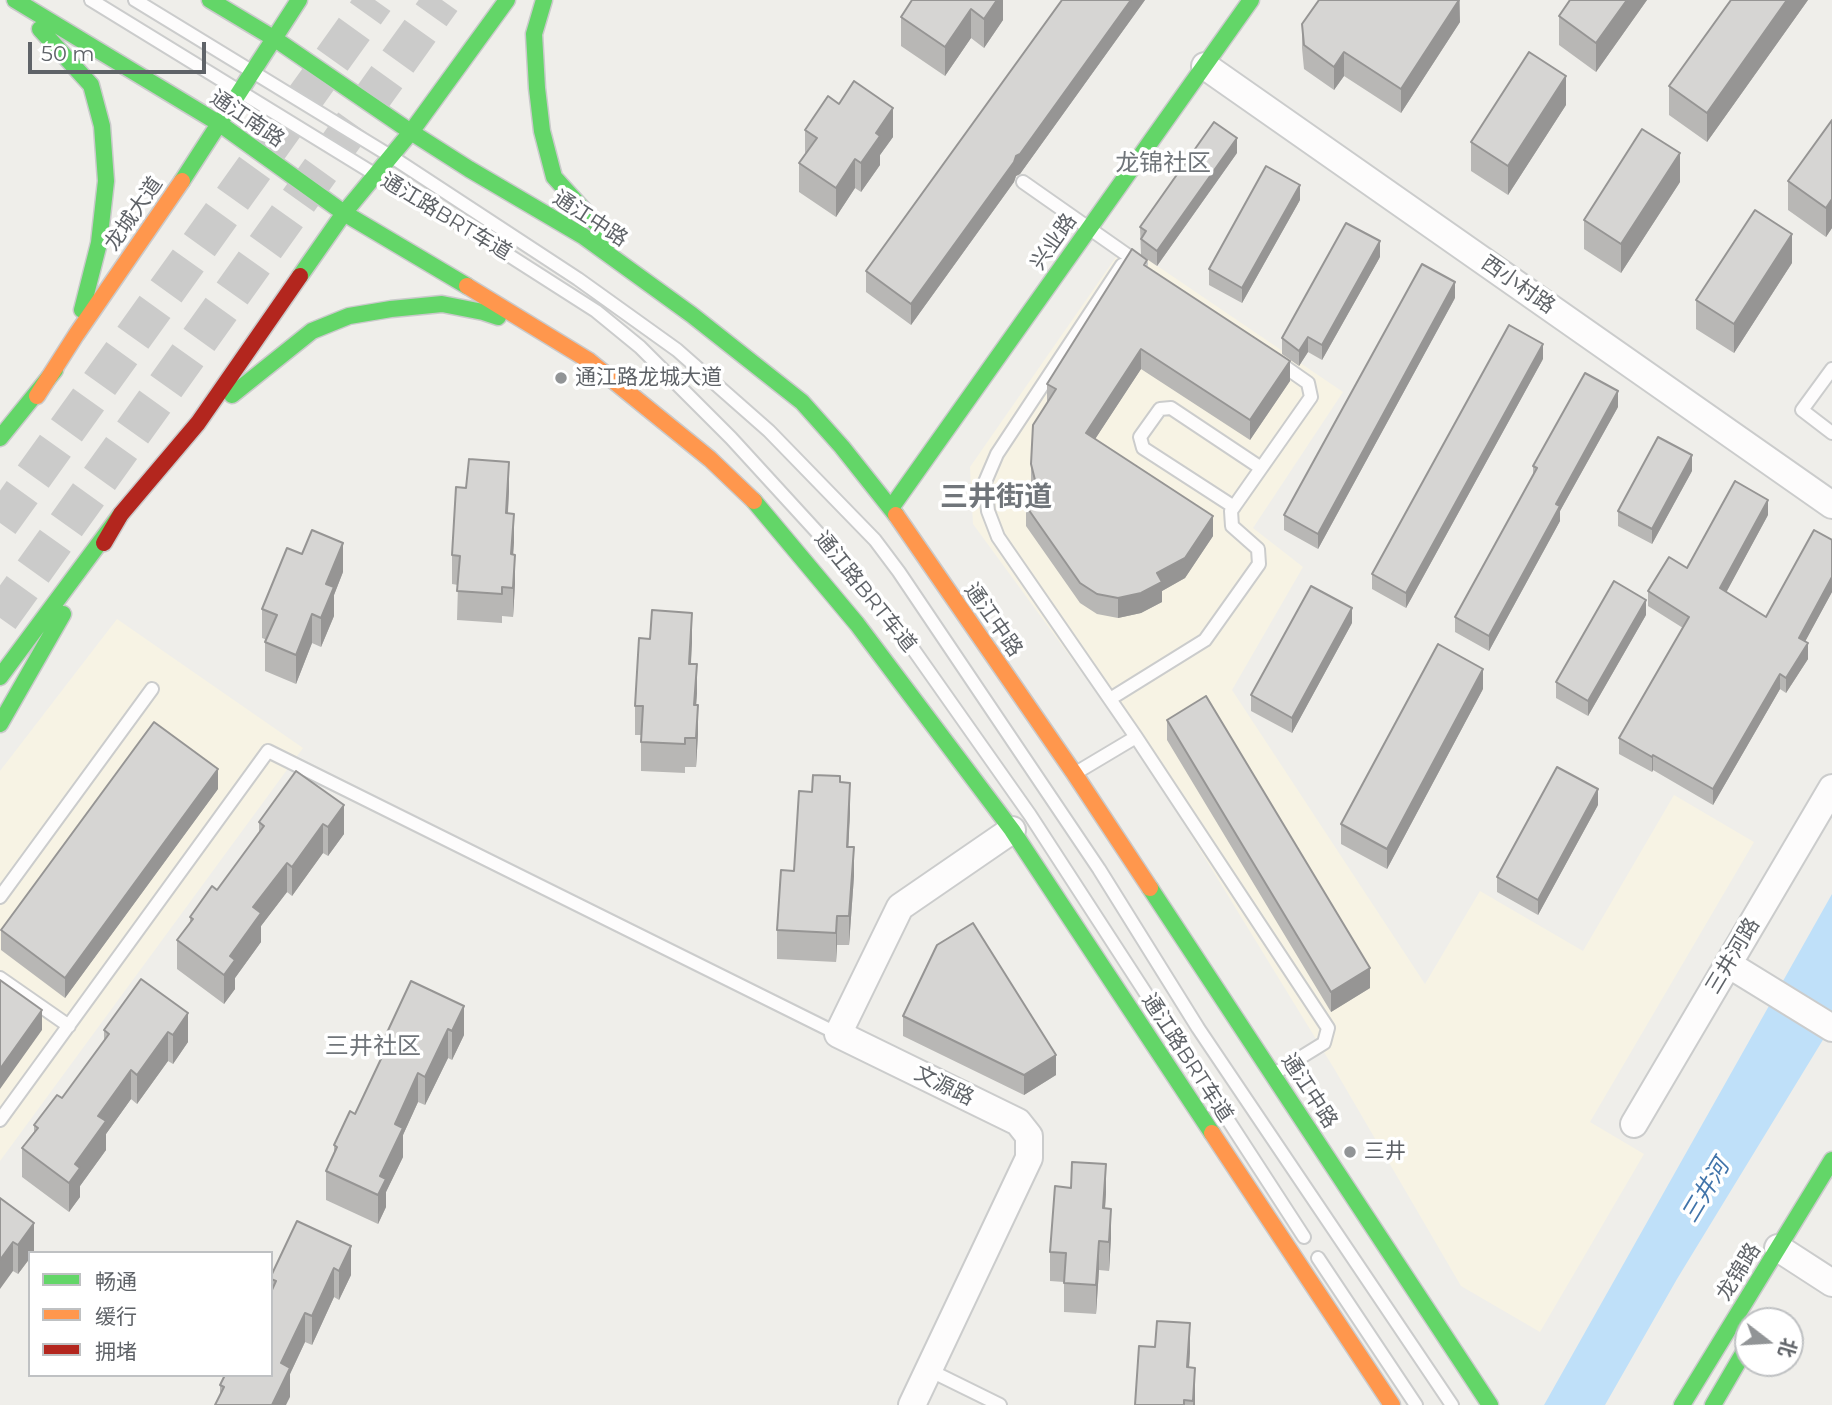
<!DOCTYPE html>
<meta charset="utf-8">
<style>
body{margin:0}
#map{position:relative;width:1832px;height:1405px;overflow:hidden;background:#efeeea;font-family:Montserrat,"Noto Sans SC",sans-serif}
canvas{display:block}
.legend{position:absolute;left:28px;top:1251px;width:245px;height:126px;box-sizing:border-box;background:#fff;border:2px solid #bfc1c3;margin:0;padding:9px 12px;list-style:none;font-size:21px;color:#5f6368}
.legend li{display:flex;align-items:center;gap:14px;height:35px}
.legend b{width:35px;border:2px solid #bfc1c3}
.north{position:absolute;left:1734px;top:1307px;width:70px;height:70px;box-sizing:border-box;background:#fff;border:2px solid #bfc1c3;border-radius:50%;rotate:107deg;font-size:19px;font-weight:700;line-height:28px;text-align:center;color:#5f6368}
.north::after{content:'';display:block;margin:auto;width:24px;height:32px;background:#919496;clip-path:polygon(50% 0,100% 100%,50% 72%,0 100%)}
.scale{position:absolute;left:28px;top:42px;width:178px;height:32px;box-sizing:border-box;border:4px solid #5f6368;border-top:0;padding-left:9px;font-size:21px;line-height:24px;white-space:nowrap;color:#5f6368;-webkit-text-stroke:5px #fff;paint-order:stroke}
</style>
<div id="map">
<canvas width="1832" height="1405"></canvas>
<ul class="legend">
<li><b style="height:9px;background:#63d668"></b>畅通</li>
<li><b style="height:9px;background:#ff974d"></b>缓行</li>
<li><b style="height:9px;background:#b3261e"></b>拥堵</li>
</ul>
<div class="north">北</div>
<div class="scale">50 m</div>
</div>
<script>
const context = document.querySelector('canvas').getContext('2d');
context.lineJoin = 'round';
function paint(path, color) { context.fillStyle = color; context.fill(path, 'evenodd'); }
const poly = rows => new Path2D(rows.map(r => 'M' + r).join(''));
function stroke(path, color, width, dash) { context.strokeStyle = color; context.lineWidth = width; context.lineCap = dash ? 'butt' : 'round'; context.setLineDash(dash || []); context.stroke(path); }
function label(font, color, halo, rows, align = 'center') {
  context.font = font + ' Montserrat,"Noto Sans SC",sans-serif'; context.lineWidth = 7; context.setLineDash([]); context.textBaseline = 'middle'; context.strokeStyle = halo; context.fillStyle = color; for (const [text, x, y, turn = 0] of rows) {
    context.save(); context.translate(x, y); context.rotate((+turn || 0) * Math.PI / 180); context.textAlign = isNaN(turn) ? turn : align; if (halo) context.strokeText(text, 0, 0); context.fillText(text, 0, 0); context.restore();
  }
}
paint(poly([
 [1125,244,1343,392,1253,528,1303,567,1232,690,1425,984,1480,891,1583,951,1674,795,1754,842,1590,1122,1644,1154,1540,1332,1461,1286,1335,1070,1138,749,973,524,970,467],
 [117,619,303,748,0,1161,0,771]
]), '#f7f3e4');
paint(poly([
 [1832,894,1832,1025,1677,1279,1605,1405,1544,1405]
]), '#bfe0f9');
stroke(poly([
 [0,523,375,0],
 [0,618,442,0]
]), '#cbcbca', 38, [38, 19]);
const lane = poly([
 [91,0,376,175,438,210,596,311,640,347,731,438,828,544,913,649,1030,815,1304,1237],
 [135,0,392,157,578,279,677,350,769,431,875,540,899,572,1099,869,1198,1028,1452,1405],
 [1023,182,1140,264],
 [1122,265,997,454,985,482,988,511,998,537,1136,737,1328,1028,1324,1043,1277,1072],
 [1832,369,1802,410,1832,433],
 [1234,507,1143,448,1140,437,1160,409,1171,408,1261,468],
 [1110,699,1205,640,1259,564,1258,549,1232,526,1231,511,1311,397,1308,383,1278,362],
 [1079,771,1136,737],
 [0,897,152,689],
 [0,978,69,1026],
 [0,1120,268,751,838,1034],
 [1318,1258,1416,1405],
 [929,1370,1000,1405]
]);
const street = poly([
 [1205,66,1832,505],
 [1728,964,1832,1028],
 [1634,1124,1832,788],
 [1778,1248,1832,1283],
 [912,1405,1029,1158,1029,1136,1018,1122,838,1034,900,907,1012,830]
]);
const fast = poly([
 [15,0,220,124,344,213,467,286],
 [210,0,275,39,411,132,469,169,583,236,692,315,802,402,842,447,896,515],
 [544,0,534,34,537,88,542,131,554,177,611,240],
 [40,29,91,85,102,126,106,181,99,243,82,310],
 [182,181,299,0],
 [300,276,344,213,411,132,507,0],
 [232,395,312,331,349,316,391,309,442,304,483,312,498,317],
 [0,438,55,370],
 [754,501,857,624,1012,830,1212,1133],
 [891,508,1251,0],
 [0,677,121,514],
 [0,724,63,614],
 [1150,888,1490,1405],
 [1682,1405,1832,1160],
 [1713,1405,1748,1345]
]);
const slow = poly([
 [467,286,588,360,710,459,754,501],
 [37,396,76,335,182,181],
 [896,515,1074,773,1150,888],
 [1212,1133,1392,1405]
]);
const jam = poly([
 [104,543,121,514,198,423,300,276]
]);
stroke(lane, '#cbcccc', 16);
stroke(street, '#cbcccc', 30);
stroke(fast, '#cacacb', 19);
stroke(slow, '#cacacb', 19);
stroke(jam, '#cacacb', 19);
stroke(lane, '#fdfcfc', 12);
stroke(street, '#fdfcfc', 26);
stroke(fast, '#63d668', 16);
stroke(slow, '#ff974d', 16);
stroke(jam, '#b3261e', 16);
paint(poly([
 [1003,0,1003,20,984,48,971,38,945,76,901,46,901,17],
 [1062,0,1145,0,1020,174,1016,176,1014,182,911,325,866,292,866,271],
 [1460,0,1460,22,1401,113,1344,76,1334,90,1304,69,1302,48,1302,24],
 [1570,0,1647,0,1596,72,1559,45,1559,16],
 [1731,0,1808,0,1707,142,1669,115,1669,86],
 [1566,105,1508,195,1471,171,1471,142],
 [1832,120,1832,228,1826,237,1788,210,1788,181],
 [805,130,893,137,880,155,880,165,861,192,855,188,836,217,799,192,799,163,805,154],
 [1237,153,1157,266,1141,255,1140,227],
 [1680,182,1621,273,1584,249,1584,220],
 [1300,200,1242,303,1209,285,1209,269],
 [1380,257,1322,360,1308,352,1299,366,1282,354,1282,338],
 [1792,263,1734,353,1696,329,1696,300],
 [1147,268,1290,381,1250,440,1141,369,1095,439,1213,536,1185,578,1162,591,1162,602,1141,613,1118,618,1097,614,1080,603,1026,526,1026,506,1034,499,1031,484,1031,464,1047,403,1047,384],
 [1455,298,1318,549,1284,530,1284,515],
 [1543,359,1406,608,1372,589,1372,574],
 [1618,407,1560,511,1560,521,1489,651,1455,632,1455,617,1533,475,1533,466],
 [1692,471,1652,544,1618,526,1618,511],
 [509,491,508,513,514,542,513,555,515,584,513,617,502,616,502,623,457,620,458,585,452,584,452,555],
 [1768,515,1726,592,1766,617,1832,540,1832,592,1805,641,1808,659,1786,693,1780,689,1713,805,1653,770,1652,772,1619,754,1619,738,1683,628,1648,606,1648,591,1687,568],
 [343,572,334,595,334,616,321,647,312,643,296,684,265,671,265,642,267,640,262,638,262,609],
 [1646,615,1588,716,1556,698,1556,682],
 [1352,623,1292,733,1251,711,1251,695],
 [692,642,691,664,697,693,696,705,698,734,696,767,685,767,685,773,641,771,641,735,635,735,635,706],
 [1483,689,1387,869,1341,844,1341,824],
 [1167,720,1370,988,1331,1012,1167,740],
 [296,771,344,834,328,856,323,853,292,896,287,892,261,926,261,942,235,978,235,989,224,1004,177,969,177,940,190,924,190,917,217,890,259,833,259,822],
 [840,782,850,812,848,847,854,876,849,945,837,945,836,962,777,959,777,930,794,871,812,792],
 [218,789,65,998,1,950,1,930],
 [1598,805,1538,915,1497,892,1497,877],
 [141,979,188,1042,173,1064,168,1061,137,1104,131,1099,106,1134,106,1150,80,1186,80,1197,69,1212,22,1177,22,1148,34,1132,34,1125,62,1098,104,1042,104,1030],
 [411,981,464,1035,452,1060,448,1058,425,1105,418,1102,403,1135,403,1157,386,1192,386,1207,378,1224,326,1200,326,1171,334,1155,334,1145,355,1114,384,1054,384,1039],
 [903,1016,1056,1075,1024,1095,903,1036],
 [1106,1193,1105,1208,1111,1238,1109,1271,1099,1270,1096,1314,1064,1312,1064,1282,1050,1281,1050,1252],
 [0,1198,34,1252,30,1253,30,1258,18,1274,13,1271],
 [297,1221,351,1275,339,1300,334,1297,312,1345,305,1342,290,1374,290,1397,220,1395,220,1385,271,1375,271,1276],
 [1190,1352,1189,1367,1195,1397,1195,1405,1135,1405]
]), '#b8b7b5');
paint(poly([
 [990,0,1003,0,1003,20,984,48,984,19],
 [1131,0,1145,0,1020,174,1016,176,1014,182,911,325,911,304,1016,156],
 [1459,0,1460,22,1401,113,1401,89],
 [1627,0,1647,0,1596,72,1596,43],
 [1787,0,1808,0,1707,142,1707,113],
 [971,9,971,38,945,76,945,47],
 [1344,52,1344,76,1334,90,1334,67],
 [1566,76,1566,105,1508,195,1508,166],
 [893,108,893,137,880,155,880,165,861,192,861,163,876,133],
 [1237,138,1237,153,1157,266,1157,251],
 [1680,153,1680,182,1621,273,1621,244],
 [855,159,855,188,836,217,836,188],
 [1300,185,1300,200,1242,303,1242,288],
 [1832,199,1832,228,1826,237,1826,208],
 [1792,234,1792,263,1734,353,1734,324],
 [1380,241,1380,257,1322,360,1322,345],
 [1455,282,1455,298,1318,549,1318,534],
 [1308,337,1308,352,1299,366,1299,351],
 [1543,344,1543,359,1406,608,1406,593],
 [1141,349,1141,369,1086,453,1086,433],
 [1290,361,1290,381,1250,440,1250,420],
 [1618,391,1618,407,1560,511,1560,521,1489,651,1489,636,1556,504],
 [1692,455,1692,471,1652,544,1652,529],
 [509,462,509,491,506,542,506,513],
 [1768,500,1768,515,1720,604,1720,588],
 [514,514,514,542,511,583,511,554],
 [1213,516,1213,536,1185,578,1162,591,1162,602,1141,613,1118,618,1118,598,1157,573],
 [343,543,343,572,334,595,334,616,321,647,321,618,326,584],
 [515,555,515,584,513,617,513,588],
 [1832,577,1832,592,1799,653,1799,638],
 [1646,600,1646,615,1588,716,1588,701],
 [1352,608,1352,623,1292,733,1292,718],
 [692,613,692,642,689,693,689,664],
 [312,614,312,643,296,684,296,655],
 [1808,643,1808,659,1786,693,1786,678],
 [697,664,697,693,694,734,694,705],
 [1483,669,1483,689,1387,869,1387,849],
 [1780,674,1780,689,1713,805,1713,789],
 [698,705,698,734,696,767,696,738],
 [1653,755,1653,770,1652,772,1652,757],
 [218,769,218,789,65,998,65,978],
 [850,783,850,812,847,876,847,847],
 [1598,789,1598,805,1538,915,1538,900],
 [344,805,344,834,328,856,328,827],
 [323,824,323,853,292,896,292,867],
 [854,847,854,876,849,945,849,916],
 [287,863,287,892,261,926,261,942,235,978,235,989,224,1004,224,975,230,956,253,907],
 [837,916,837,945,836,962,836,933],
 [1370,968,1370,988,1331,1012,1331,992],
 [464,1006,464,1035,452,1060,452,1031],
 [42,1010,42,1030,0,1089,0,1069],
 [188,1013,188,1042,173,1064,173,1035],
 [448,1029,448,1058,425,1105,425,1077],
 [168,1032,168,1061,137,1104,137,1075],
 [1056,1055,1056,1075,1024,1095,1024,1075],
 [131,1070,131,1099,106,1134,106,1150,80,1186,80,1197,69,1212,69,1183,75,1164,98,1116],
 [418,1073,418,1102,403,1135,403,1157,386,1192,386,1207,378,1224,378,1195,380,1176,395,1124],
 [1106,1164,1106,1193,1103,1237,1103,1208],
 [1111,1209,1111,1238,1109,1271,1109,1242],
 [34,1223,34,1252,30,1253,30,1258,18,1274,18,1245],
 [1099,1241,1099,1270,1096,1314,1096,1285],
 [13,1242,13,1271,0,1289,0,1260],
 [351,1246,351,1275,339,1300,339,1271],
 [334,1268,334,1297,312,1345,312,1316],
 [305,1313,305,1342,290,1374,290,1397,286,1405,272,1405,281,1363],
 [1190,1323,1190,1352,1187,1396,1187,1367],
 [1195,1368,1195,1405,1193,1405]
]), '#969594');
const building = poly([
 [912,0,997,0,984,19,971,9,945,47,901,17,912,0],
 [1062,0,1131,0,1020,154,1016,156,1014,162,911,304,866,271,1062,0],
 [1319,0,1459,0,1401,89,1344,52,1334,67,1304,45,1302,24,1319,0],
 [1570,0,1627,0,1596,43,1559,16,1570,0],
 [1731,0,1787,0,1707,113,1669,86,1731,0],
 [1529,52,1566,76,1508,166,1471,142,1529,52],
 [854,81,893,108,876,133,880,136,861,163,855,159,836,188,799,163,817,138,805,130,828,96,839,104,854,81],
 [1832,120,1832,199,1826,208,1788,181,1832,120],
 [1214,122,1237,138,1157,251,1141,239,1146,231,1140,227,1214,122],
 [1642,129,1680,153,1621,244,1584,220,1642,129],
 [1266,166,1300,185,1242,288,1209,269,1266,166],
 [1755,210,1792,234,1734,324,1696,300,1755,210],
 [1346,223,1380,241,1322,345,1308,337,1299,351,1282,338,1346,223],
 [1132,249,1147,260,1144,265,1290,361,1250,420,1141,349,1086,433,1213,516,1185,558,1157,573,1162,582,1141,593,1118,598,1097,594,1080,583,1026,506,1039,496,1031,464,1033,425,1056,389,1047,384,1132,249],
 [1422,264,1455,282,1318,534,1284,515,1422,264],
 [1509,325,1543,344,1406,593,1372,574,1509,325],
 [1585,373,1618,391,1556,504,1560,506,1489,636,1455,617,1537,468,1533,466,1585,373],
 [1658,437,1692,455,1652,529,1618,511,1658,437],
 [469,459,509,462,506,513,514,514,511,554,515,555,513,588,502,587,502,594,457,591,460,556,452,555,456,487,466,488,469,459],
 [1735,481,1768,500,1720,588,1766,617,1814,530,1832,540,1832,577,1799,638,1808,643,1786,678,1780,674,1713,789,1653,755,1652,757,1619,738,1689,617,1648,591,1669,557,1687,568,1735,481],
 [312,530,343,543,326,584,334,587,321,618,312,614,296,655,265,642,277,615,262,609,287,548,302,554,312,530],
 [1614,581,1646,600,1588,701,1556,682,1614,581],
 [1311,586,1352,608,1292,718,1251,695,1311,586],
 [652,610,692,613,689,664,697,664,694,705,698,705,696,738,685,738,685,744,641,742,643,706,635,706,639,638,650,639,652,610],
 [1438,644,1483,669,1387,849,1341,824,1438,644],
 [1206,696,1370,968,1331,992,1167,720,1206,696],
 [154,722,218,769,65,978,1,930,154,722],
 [1557,767,1598,789,1538,900,1497,877,1557,767],
 [296,771,344,805,328,827,323,824,292,867,287,863,253,907,261,913,230,956,235,960,224,975,177,940,193,919,190,917,212,886,217,890,264,826,259,822,296,771],
 [813,775,840,776,840,782,850,783,847,847,854,847,849,916,837,916,836,933,777,930,781,870,794,871,799,791,812,792,813,775],
 [973,923,1056,1055,1024,1075,903,1016,937,945,973,923],
 [141,979,188,1013,173,1035,168,1032,137,1075,131,1070,98,1116,106,1121,75,1164,80,1168,69,1183,22,1148,38,1128,34,1125,57,1095,62,1098,109,1034,104,1030,141,979],
 [0,980,42,1010,0,1069,0,980],
 [411,981,464,1006,452,1031,448,1029,425,1077,418,1073,395,1124,403,1128,380,1176,386,1179,378,1195,326,1171,337,1147,334,1145,350,1111,355,1114,389,1042,384,1039,411,981],
 [1072,1162,1106,1164,1103,1208,1111,1209,1109,1242,1099,1241,1096,1285,1064,1283,1066,1253,1050,1252,1055,1186,1071,1188,1072,1162],
 [0,1198,34,1223,18,1245,13,1242,0,1260,0,1198],
 [297,1221,351,1246,339,1271,334,1268,312,1316,305,1313,281,1363,290,1368,272,1405,215,1405,224,1387,220,1385,225,1375,271,1375,271,1292,276,1281,271,1279,271,1276,297,1221],
 [1157,1321,1190,1323,1187,1367,1195,1368,1193,1401,1184,1400,1184,1405,1135,1405,1139,1346,1155,1347,1157,1321]
]);
paint(building, '#d6d5d3');
stroke(building, '#969594', 2);
for (const [x, y, r, color] of [
 [561,378,7,"#919496"],
 [1350,1152,7,"#919496"]
]) { const dot = new Path2D(); dot.arc(x, y, r, 0, 2 * Math.PI); context.fillStyle = color; context.fill(dot); stroke(dot, '#fff', 2.5); }
label('21px', '#5f6368', '#fff', [
 ["通江南路",247,119,34],
 ["龙城大道",134,214,-55],
 ["通江路BRT车道",446,217,31],
 ["通江中路",590,219,33],
 ["兴业路",1054,242,-55],
 ["西小村路",1518,285,35],
 ["通江路BRT车道",865,592,51],
 ["通江中路",993,620,55],
 ["三井河路",1733,956,-59],
 ["通江路BRT车道",1187,1058,57],
 ["文源路",944,1086,26],
 ["通江中路",1309,1091,57],
 ["龙锦路",1739,1272,-58]
]);
label('21px', '#5f6368', '#fff', [
 ["通江路龙城大道",575,378],
 ["三井",1364,1152]
], 'left');
label('italic 23px', '#4174aa', '#fff', [
 ["三井河",1706,1191,-59]
]);
label('24px', '#70757a', '#fff', [
 ["龙锦社区",1163,164],
 ["三井社区",373,1047]
]);
label('bold 28px', '#70757a', '#fff', [
 ["三井街道",996,498]
]);
</script>
